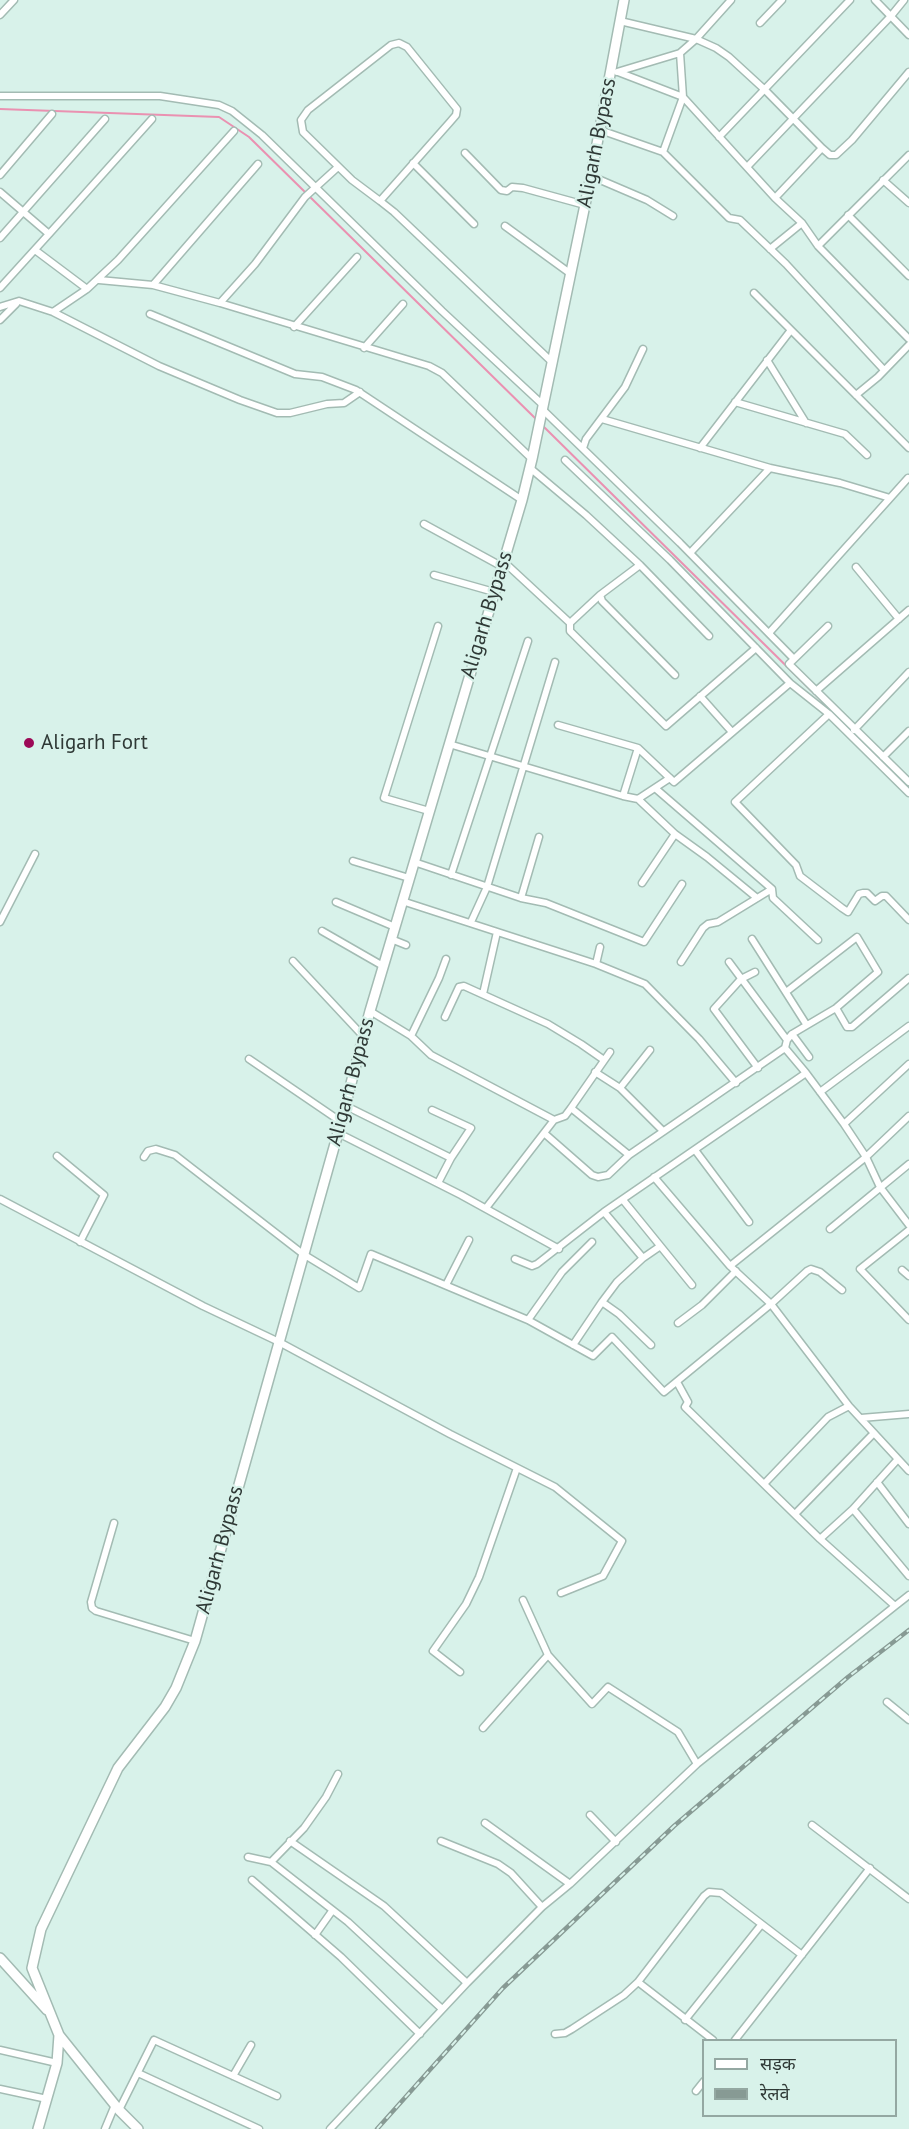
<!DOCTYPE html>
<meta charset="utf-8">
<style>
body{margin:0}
#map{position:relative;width:909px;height:2129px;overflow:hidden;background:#d8f2ea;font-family:"PT Sans","Noto Sans Devanagari",sans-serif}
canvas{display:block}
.legend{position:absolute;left:702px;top:2039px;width:195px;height:78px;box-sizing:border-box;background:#d8f2ea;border:2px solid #94a8a2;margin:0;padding:8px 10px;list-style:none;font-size:18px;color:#2f3936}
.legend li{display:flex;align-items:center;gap:12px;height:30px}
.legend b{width:30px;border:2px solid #94a8a2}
</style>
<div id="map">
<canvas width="909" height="2129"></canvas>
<ul class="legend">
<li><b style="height:8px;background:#fff"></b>सड़क</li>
<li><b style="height:8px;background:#879a94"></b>रेलवे</li>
</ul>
</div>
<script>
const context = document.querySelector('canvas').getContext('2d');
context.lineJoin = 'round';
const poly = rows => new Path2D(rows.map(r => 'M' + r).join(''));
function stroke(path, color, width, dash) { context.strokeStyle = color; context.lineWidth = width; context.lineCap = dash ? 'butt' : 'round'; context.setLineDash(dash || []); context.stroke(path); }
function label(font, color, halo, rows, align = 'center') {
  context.font = font + ' "PT Sans",sans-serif'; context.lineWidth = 4.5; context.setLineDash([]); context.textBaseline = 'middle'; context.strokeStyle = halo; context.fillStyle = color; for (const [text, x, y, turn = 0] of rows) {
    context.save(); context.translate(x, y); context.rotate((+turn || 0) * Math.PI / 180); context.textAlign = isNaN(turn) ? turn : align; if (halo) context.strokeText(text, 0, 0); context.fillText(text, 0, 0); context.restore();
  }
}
stroke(poly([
 [0,109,219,117,249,137,538,421],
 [542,425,909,787]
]), '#ea91b1', 2);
const street = poly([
 [731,0,696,39,680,53,683,97,663,152,729,218,740,220,786,264,884,370],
 [875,0,909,35],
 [0,15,14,0],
 [620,21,696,39,716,48,729,57,765,90,822,148,775,198],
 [760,23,782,0],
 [617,72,680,53],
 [618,72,683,97,775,198,802,223,818,246,909,339],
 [0,96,160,96,219,105,232,111,262,135,442,311,543,405],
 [600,130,663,152],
 [719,137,850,0],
 [822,148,830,155,836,155,852,140,909,72],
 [465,153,501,190,507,191,512,187,523,188,585,205],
 [413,163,474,224],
 [258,164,153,285,220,303,255,264,305,197,338,167],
 [747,167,891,16,904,0],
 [0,175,52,114],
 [591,176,647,200,673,216],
 [883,180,909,203],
 [0,192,49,234,152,119],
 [380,201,450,122,456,115,457,109,407,47,399,43,391,45,308,110,301,120,303,132,352,180,380,201,394,212,553,363],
 [848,215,909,276],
 [505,226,571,274],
 [0,238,105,119],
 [818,246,909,155],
 [770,249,802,223],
 [35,250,87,289,118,260,234,131],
 [99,280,153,285],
 [0,288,49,234],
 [220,303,429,366,442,373,532,459],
 [0,307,19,301,53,312,159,366,240,400,277,413,290,413,327,404,344,403,360,392],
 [53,312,87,289],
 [150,314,295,374,322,377,356,390,522,500],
 [0,320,16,304],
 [294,327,357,257],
 [791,330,909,448],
 [364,348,403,304],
 [767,360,806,423],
 [856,395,878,377,909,345],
 [735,402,845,434,867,455],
 [542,409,680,543,794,659],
 [602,419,770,468,840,483,890,498],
 [583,448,586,439,625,387,643,349],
 [700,448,791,330,754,293],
 [565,460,670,560,790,683,829,714,909,793],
 [530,468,586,515,640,565,600,595,602,601,675,675],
 [424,524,501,566],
 [690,553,770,468],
 [503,561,570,623,570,631,666,726,756,648],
 [640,565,709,636],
 [856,567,899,619],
 [434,575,494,592],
 [570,623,600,595],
 [828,626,789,664,909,782],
 [769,633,908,478],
 [816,691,909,610],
 [700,696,732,732],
 [829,714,735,802,796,865,800,876,842,908,848,912,859,894,863,893,867,893,875,901,882,896,886,896,909,920],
 [558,725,638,748],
 [854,730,909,672],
 [449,744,623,796,638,748,674,782,790,683],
 [883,757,909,731],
 [655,788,772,889,773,898,818,940],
 [623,796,638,799,675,834,707,857,757,898],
 [638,799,670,778],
 [429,811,384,798,438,626],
 [353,861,409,878],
 [414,862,521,898,546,903,644,942,682,884],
 [451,875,528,641],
 [642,883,675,834],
 [521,898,539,837],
 [402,901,596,964],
 [336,902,395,927],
 [0,922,35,854],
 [471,922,487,887,555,662],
 [322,931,383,966],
 [391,939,406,945],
 [752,939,806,1024],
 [600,947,596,964,645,984,699,1039,736,1083],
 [293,961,363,1036],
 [681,962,703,928,708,924,718,922,772,889],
 [729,962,787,1040],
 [755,972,741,979,714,1009,758,1068],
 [483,994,497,932],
 [836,1008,847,1027,852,1027,909,978],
 [370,1011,411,1036,431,1055,554,1120,565,1116,571,1108,610,1052],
 [445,1017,459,987,464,986,548,1024,581,1044,604,1060],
 [792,1034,809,1057],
 [411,1036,439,978,446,959],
 [249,1059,340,1121],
 [595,1072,620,1088,663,1131],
 [806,1073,844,1124,909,1064],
 [620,1088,650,1050],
 [820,1092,909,1026],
 [344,1105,451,1158],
 [571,1108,629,1155],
 [432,1110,471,1128,451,1158,438,1183],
 [844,1124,866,1157,880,1187,909,1225],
 [338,1133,461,1195,559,1249],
 [544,1133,592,1175,598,1177,608,1175,629,1155,785,1048,787,1040,792,1034,836,1008,878,972,857,937,786,992],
 [695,1150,749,1222],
 [57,1156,104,1195,80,1242],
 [144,1157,148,1151,156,1149,175,1155,303,1254,359,1288,371,1254,528,1320,593,1356,612,1337,664,1392,771,1304,807,1271,811,1269,820,1272,842,1290],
 [654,1177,730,1266,771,1304,849,1406,909,1471],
 [0,1199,203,1306,279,1342,450,1434,555,1487,622,1541,603,1576,561,1593],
 [623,1200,692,1285],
 [486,1208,554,1120],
 [604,1212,643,1258],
 [830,1229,909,1164],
 [909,1230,860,1269,909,1320],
 [515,1259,532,1266,537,1264,604,1212,806,1073,785,1048],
 [730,1266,866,1157,909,1116],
 [902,1270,909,1276],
 [446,1285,469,1240],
 [602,1302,617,1282,643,1258,659,1247],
 [528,1320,562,1272,592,1242],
 [678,1323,702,1305,736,1271],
 [573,1345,602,1302,619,1314,651,1345],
 [861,1418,909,1414],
 [877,1482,909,1524],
 [764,1484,828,1417,849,1406],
 [853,1509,909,1576],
 [795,1514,874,1433],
 [114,1523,91,1602,92,1608,96,1611,195,1641],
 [820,1539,853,1509,898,1459],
 [523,1600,548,1655,592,1704,608,1687,678,1732,697,1764],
 [895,1606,909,1595],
 [460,1672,433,1651,466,1604,479,1577,517,1468],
 [887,1702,909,1720],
 [483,1728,548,1655],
 [590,1815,616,1842],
 [485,1823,570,1884],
 [812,1825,909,1899],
 [290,1841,384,1906,467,1983],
 [441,1841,498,1864,511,1873,542,1907],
 [248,1857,271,1862,348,1922,442,2009],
 [271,1862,304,1828,326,1797,338,1774],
 [252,1880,341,1957,420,2034],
 [315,1935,332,1911],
 [638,1982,704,1896,709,1892,721,1893,802,1955],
 [685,2020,761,1925],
 [555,2034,565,2033,572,2029,624,1995,638,1982,713,2040],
 [735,2040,870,1868],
 [0,2050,57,2063],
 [138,2073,259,2129],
 [233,2076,251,2045],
 [0,2089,47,2099],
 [696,2091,704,2081],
 [119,2110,154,2040,277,2096],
 [105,2129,115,2105],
 [330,2129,467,1983,542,1907,570,1884,697,1764,895,1606,820,1539,685,1407,688,1402,677,1382]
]);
const secondary = poly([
 [0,1958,47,2010],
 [59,2035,119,2110,138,2129],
 [38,2129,57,2063,59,2035,32,1968,41,1929,118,1768,165,1707,176,1688,195,1641,338,1133,370,1011,522,500,532,459,591,176,624,0]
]);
stroke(street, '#a3bbb3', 9);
stroke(secondary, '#a3bbb3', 12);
stroke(street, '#fff', 6);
stroke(secondary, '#fff', 9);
const rail = poly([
 [377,2129,503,1988,674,1826,848,1677,909,1630]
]);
stroke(rail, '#879a94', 4.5);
stroke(rail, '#d8f2ea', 2, [7]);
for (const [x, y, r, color] of [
 [29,743,6,"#9c0a57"]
]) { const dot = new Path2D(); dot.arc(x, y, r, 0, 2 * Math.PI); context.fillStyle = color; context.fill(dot); stroke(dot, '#d8f2ea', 2); }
label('21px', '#2f3936', '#d8f2ea', [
 ["Aligarh Bypass",597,143,-79],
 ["Aligarh Bypass",487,615,-73],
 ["Aligarh Bypass",351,1082,-75],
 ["Aligarh Bypass",220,1550,-75]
]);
label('21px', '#2f3936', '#d8f2ea', [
 ["Aligarh Fort",41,743]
], 'left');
</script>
